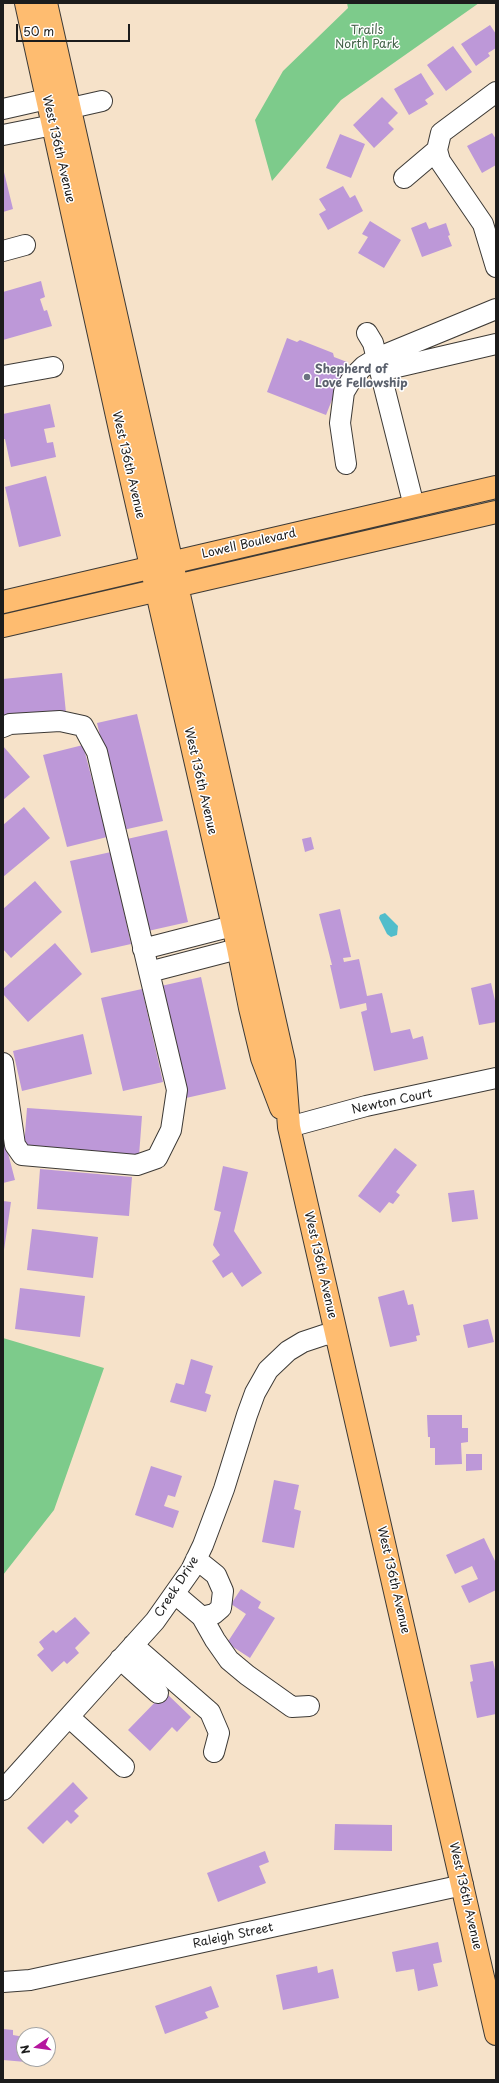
<!DOCTYPE html>
<style>
body{margin:0}
#map{position:relative;width:499px;height:2083px;overflow:hidden;background:#f6e2c9;font-family:"Playpen Sans",sans-serif}
canvas{display:block}
.frame{position:absolute;inset:0;border:4px solid #1c1c1c;pointer-events:none}
.north{position:absolute;left:16px;top:2027px;width:40px;height:40px;box-sizing:border-box;background:#fff;border:1px solid #a4a4a4;border-radius:50%;rotate:257deg;font-size:11px;font-weight:700;line-height:16px;text-align:center;color:#1c1c1c}
.north::after{content:'';display:block;margin:auto;width:14px;height:18px;background:#b5179e;clip-path:polygon(50% 0,100% 100%,50% 72%,0 100%)}
.scale{position:absolute;left:16px;top:24px;width:114px;height:18px;box-sizing:border-box;border:2px solid #1c1c1c;border-top:0;padding-left:5px;font-size:12px;line-height:14px;white-space:nowrap;color:#1c1c1c;-webkit-text-stroke:3px #fff;paint-order:stroke}
</style>
<div id="map">
<canvas width="499" height="2083"></canvas>
<div class="frame"></div>
<div class="north">N</div>
<div class="scale">50 m</div>
</div>
<script>
const context = document.querySelector('canvas').getContext('2d');
context.lineJoin = 'round';
function paint(path, color) { context.fillStyle = color; context.fill(path, 'evenodd'); }
const poly = rows => new Path2D(rows.map(r => 'M' + r).join(''));
function stroke(path, color, width, dash) { context.strokeStyle = color; context.lineWidth = width; context.lineCap = dash ? 'butt' : 'round'; context.setLineDash(dash || []); context.stroke(path); }
function label(font, color, halo, rows, align = 'center') {
  context.font = font + ' "Playpen Sans",sans-serif'; context.lineWidth = 3; context.setLineDash([]); context.textBaseline = 'middle'; context.strokeStyle = halo; context.fillStyle = color; for (const [text, x, y, turn = 0] of rows) {
    context.save(); context.translate(x, y); context.rotate((+turn || 0) * Math.PI / 180); context.textAlign = isNaN(turn) ? turn : align; if (halo) context.strokeText(text, 0, 0); context.fillText(text, 0, 0); context.restore();
  }
}
paint(poly([
 [347,3,479,3,341,100,272,181,255,120,283,71,348,8],
 [3,1338,104,1368,54,1510,3,1575]
]), '#7dcb8b');
paint(poly([
 [385,913,398,926,397,935,391,937,387,934,379,918,380,915]
]), '#51bdcb');
paint(poly([
 [490,25,496,34,496,48,488,53,490,56,476,66,461,44],
 [453,46,472,72,446,91,427,65],
 [421,73,434,94,425,100,428,104,409,115,394,89],
 [382,97,398,113,388,123,394,129,374,148,353,125],
 [492,133,496,139,496,165,482,173,467,146],
 [340,134,365,144,351,178,326,168],
 [3,168,13,209,3,212],
 [343,186,350,198,355,195,363,211,328,230,319,214,326,210,319,199],
 [370,221,401,240,384,268,358,253,368,237,362,234],
 [426,222,429,229,446,223,450,235,448,236,452,246,422,257,411,228],
 [41,281,45,297,40,299,44,311,47,310,52,326,3,340,3,292],
 [287,338,297,342,300,340,333,353,334,357,347,362,326,415,267,392],
 [50,404,55,427,44,429,47,443,53,442,56,457,11,467,5,439,3,439,3,414],
 [46,476,61,536,19,547,5,487],
 [62,673,66,713,3,719,3,679],
 [137,714,163,821,123,830,97,723],
 [83,745,107,837,67,847,43,755],
 [3,746,30,777,3,800],
 [24,807,50,838,3,877,3,825],
 [167,830,188,922,148,931,127,839],
 [311,837,314,849,305,852,302,839],
 [111,852,131,944,91,953,70,861],
 [35,881,62,912,11,958,3,949,3,909],
 [340,909,351,957,343,958,344,962,359,959,367,996,382,993,391,1033,410,1029,413,1039,423,1036,428,1059,374,1071,361,1012,367,1010,366,1003,340,1009,330,965,332,965,319,914],
 [55,943,82,974,28,1022,3,994,3,989],
 [201,977,226,1089,186,1098,161,986],
 [491,983,496,1005,496,1022,479,1025,471,988],
 [142,989,163,1082,123,1091,101,998],
 [83,1034,92,1074,22,1091,13,1051],
 [27,1108,142,1116,139,1156,24,1147],
 [3,1134,15,1180,3,1183],
 [395,1148,417,1165,396,1192,400,1195,393,1204,389,1202,380,1213,358,1196],
 [223,1166,248,1172,234,1231,262,1273,242,1287,232,1272,223,1278,212,1261,220,1255,213,1245,221,1212,214,1210],
 [40,1169,132,1177,129,1216,37,1209],
 [474,1190,478,1219,452,1222,448,1193],
 [3,1201,11,1202,4,1250,3,1250],
 [32,1229,98,1237,93,1278,27,1270],
 [20,1288,85,1296,80,1337,15,1329],
 [404,1290,408,1305,413,1304,420,1335,416,1336,417,1341,390,1347,378,1297],
 [488,1319,494,1342,468,1348,463,1325],
 [191,1359,213,1366,205,1393,211,1395,206,1412,170,1402,176,1383,184,1385],
 [427,1415,462,1415,462,1428,468,1428,468,1442,461,1443,462,1464,435,1465,435,1448,430,1448,430,1437,428,1437],
 [466,1454,482,1454,482,1470,466,1471],
 [151,1466,182,1476,175,1497,168,1495,164,1506,179,1511,173,1528,135,1515],
 [274,1480,299,1485,294,1509,301,1511,294,1548,262,1542],
 [484,1538,496,1563,496,1590,469,1603,461,1586,478,1579,472,1566,455,1574,446,1555],
 [241,1589,261,1602,258,1608,275,1618,250,1658,227,1643,246,1614,231,1604],
 [75,1617,90,1633,75,1648,79,1653,67,1664,64,1661,52,1672,37,1655,44,1649,39,1642,53,1630,56,1633],
 [493,1661,496,1674,496,1714,477,1718,470,1682,473,1681,470,1665],
 [165,1692,191,1717,177,1732,172,1727,150,1751,128,1730],
 [73,1782,88,1798,74,1811,79,1816,71,1824,67,1820,43,1844,27,1828],
 [335,1824,392,1825,392,1851,334,1850],
 [265,1851,269,1862,259,1866,266,1883,218,1902,207,1873],
 [438,1942,442,1962,433,1964,438,1986,418,1991,414,1969,396,1972,392,1952],
 [317,1966,318,1973,333,1969,339,1998,283,2010,276,1975],
 [211,1986,219,2007,205,2012,208,2018,165,2034,155,2006],
 [3,2029,13,2030,13,2035,24,2037,26,2062,3,2060]
]), '#bd98d8');
const minor = poly([
 [71,108,102,101],
 [3,109,47,99,63,105],
 [3,135,53,125,64,114],
 [437,150,440,161,483,224,496,267],
 [404,178,437,150,441,133,496,92],
 [3,251,25,245],
 [367,333,373,343,414,506],
 [380,371,496,344],
 [3,376,53,367],
 [346,464,340,423,344,392,353,377,364,366,377,358,496,309],
 [3,727,10,724,60,721,83,726,97,752,177,1090,171,1130,157,1158,137,1165,22,1155,15,1145,3,1063],
 [143,949,248,922],
 [149,972,253,945],
 [289,1127,366,1106,496,1078],
 [196,1559,216,1575,223,1591,221,1608,214,1614,202,1617],
 [175,1594,202,1617,215,1640,229,1660,247,1675,292,1707,309,1706],
 [133,1645,210,1712,219,1733,214,1752],
 [120,1659,158,1693],
 [69,1717,124,1767],
 [3,1790,155,1621,191,1570,203,1545,224,1489,247,1415,255,1393,268,1370,288,1351,303,1342,324,1335,336,1334],
 [3,1982,30,1980,463,1885]
]);
const major = poly([
 [26,3,122,439,238,948,250,1008,262,1058,281,1108],
 [46,3,284,1062,289,1127,496,2034],
 [3,602,496,487],
 [3,626,496,512]
]);
stroke(minor, '#3d3a36', 22);
stroke(major, '#3d3a36', 24);
stroke(minor, '#fff', 20);
stroke(major, '#febc70', 22);
for (const [x, y, r, color] of [
 [307,377,4,"#6b7280"]
]) { const dot = new Path2D(); dot.arc(x, y, r, 0, 2 * Math.PI); context.fillStyle = color; context.fill(dot); stroke(dot, '#fff', 1.5); }
label('12px', '#436248', '#fff', [
 ["Trails",367,31],
 ["North Park",367,45]
]);
label('12px', '#1c1c1c', '#fff', [
 ["West 136th Avenue",58,149,77],
 ["West 136th Avenue",128,465,77],
 ["Lowell Boulevard",249,544,-13],
 ["West 136th Avenue",200,781,77],
 ["Newton Court",392,1102,-12],
 ["West 136th Avenue",320,1265,77],
 ["West 136th Avenue",393,1580,77],
 ["Creek Drive",177,1587,-57],
 ["West 136th Avenue",465,1896,77],
 ["Raleigh Street",233,1936,-12]
]);
label('bold 12px', '#5b616d', '#fff', [
 ["Shepherd of",315,370],
 ["Love Fellowship",315,384]
], 'left');
</script>
